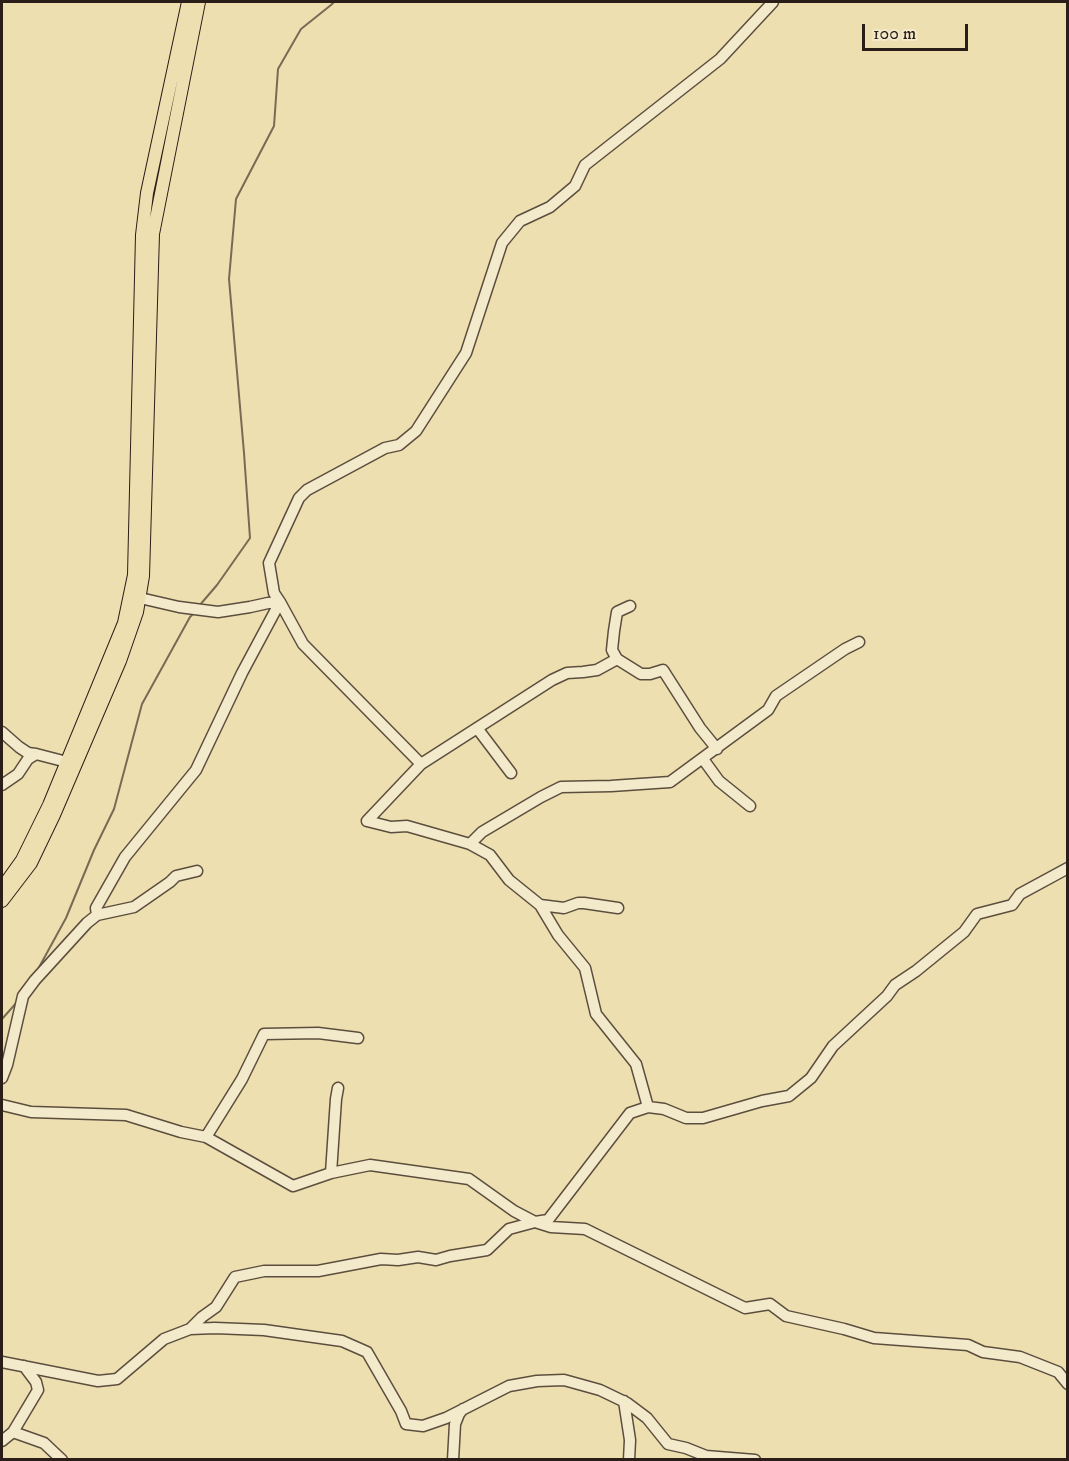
<!DOCTYPE html>
<style>
body{margin:0}
#map{position:relative;width:1069px;height:1461px;overflow:hidden;background:#eddfaf;font-family:"IM FELL DW Pica",serif}
canvas{display:block}
.frame{position:absolute;inset:0;border:3px solid #2b1d18;pointer-events:none}
.scale{position:absolute;left:862px;top:24px;width:106px;height:27px;box-sizing:border-box;border:3px solid #2b1d18;border-top:0;padding-left:8px;font-size:18px;line-height:21px;white-space:nowrap;color:#2b1d18;-webkit-text-stroke:4px #f3eacb;paint-order:stroke}
</style>
<div id="map">
<canvas width="1069" height="1461"></canvas>
<div class="frame"></div>
<div class="scale">100 m</div>
</div>
<script>
const context = document.querySelector('canvas').getContext('2d');
context.lineJoin = 'round';
const poly = rows => new Path2D(rows.map(r => 'M' + r).join(''));
function stroke(path, color, width, dash) { context.strokeStyle = color; context.lineWidth = width; context.lineCap = dash ? 'butt' : 'round'; context.setLineDash(dash || []); context.stroke(path); }
stroke(poly([
 [199,606,217,585,250,538,244,453,229,279,236,199,274,126,278,69,301,29,331,5,334,2],
 [37,971,66,918,94,850,114,809,142,704,190,617,194,613],
 [2,1019,18,1001]
]), '#786a54', 2);
const minor = poly([
 [140,598,179,607,218,612,250,607,268,603,280,602,274,593,269,563,299,498,307,490,385,448,399,445,416,431,466,353,502,243,520,221,550,207,575,186,585,165,720,59,773,2],
 [617,659,612,650,614,631,617,612,630,606],
 [477,728,511,773],
 [2,732,19,747,28,753,36,754,67,762],
 [703,759,719,781,750,806],
 [421,764,367,821,391,827,407,826,470,844,482,832,541,797,561,787,611,786,670,782,768,710,776,696,845,649,859,642],
 [2,785,18,774,28,759,36,754],
 [470,844,490,855,509,880,540,905,558,935,585,968,596,1014,636,1064,648,1107],
 [540,905,564,908,578,903,584,903,618,908],
 [97,915,134,907,170,882,176,876,197,871],
 [2,1078,7,1065,23,996,35,980,87,923,97,915,96,908,125,857,196,770,242,673,280,602,303,644,421,764,552,680,567,673,583,672,597,670,617,659,641,674,650,674,663,670,700,728,717,749],
 [2,1105,31,1112,126,1115,181,1132,206,1137,293,1186,331,1173,370,1165,469,1179,514,1211,535,1222,548,1220,630,1113,648,1107,664,1109,686,1118,703,1118,762,1101,789,1096,811,1078,833,1046,887,996,895,985,916,971,964,932,977,914,1012,905,1020,894,1068,868],
 [206,1137,242,1079,264,1034,318,1033,358,1038],
 [331,1173,336,1099,338,1088],
 [190,1329,202,1317,216,1307,235,1277,264,1271,318,1271,381,1259,398,1260,418,1257,436,1260,450,1256,487,1250,509,1229,535,1222,551,1227,585,1229,745,1308,770,1304,786,1316,844,1329,874,1338,968,1345,983,1352,1020,1357,1058,1372,1068,1384],
 [2,1362,98,1381,117,1379,164,1339,190,1329,215,1328,264,1330,342,1341,367,1352,401,1411,406,1424,423,1426,446,1418,509,1386,537,1381,564,1380,600,1390,627,1403,647,1418,668,1444,686,1448,706,1456,755,1460],
 [24,1366,36,1382,38,1390,13,1432,44,1443,62,1460],
 [624,1401,630,1440,629,1460],
 [2,1441,13,1432],
 [453,1460,455,1424,459,1414,463,1409]
]);
const major = poly([
 [2,888,22,860,49,805,124,623,134,575,142,235,147,193,188,2],
 [2,901,31,863,54,815,120,661,137,612,143,576,153,234,199,2]
]);
stroke(minor, '#5c4e3e', 13);
stroke(major, '#2b1d18', 14);
stroke(minor, '#f3eacb', 10);
stroke(major, '#eddfaf', 12);
</script>
